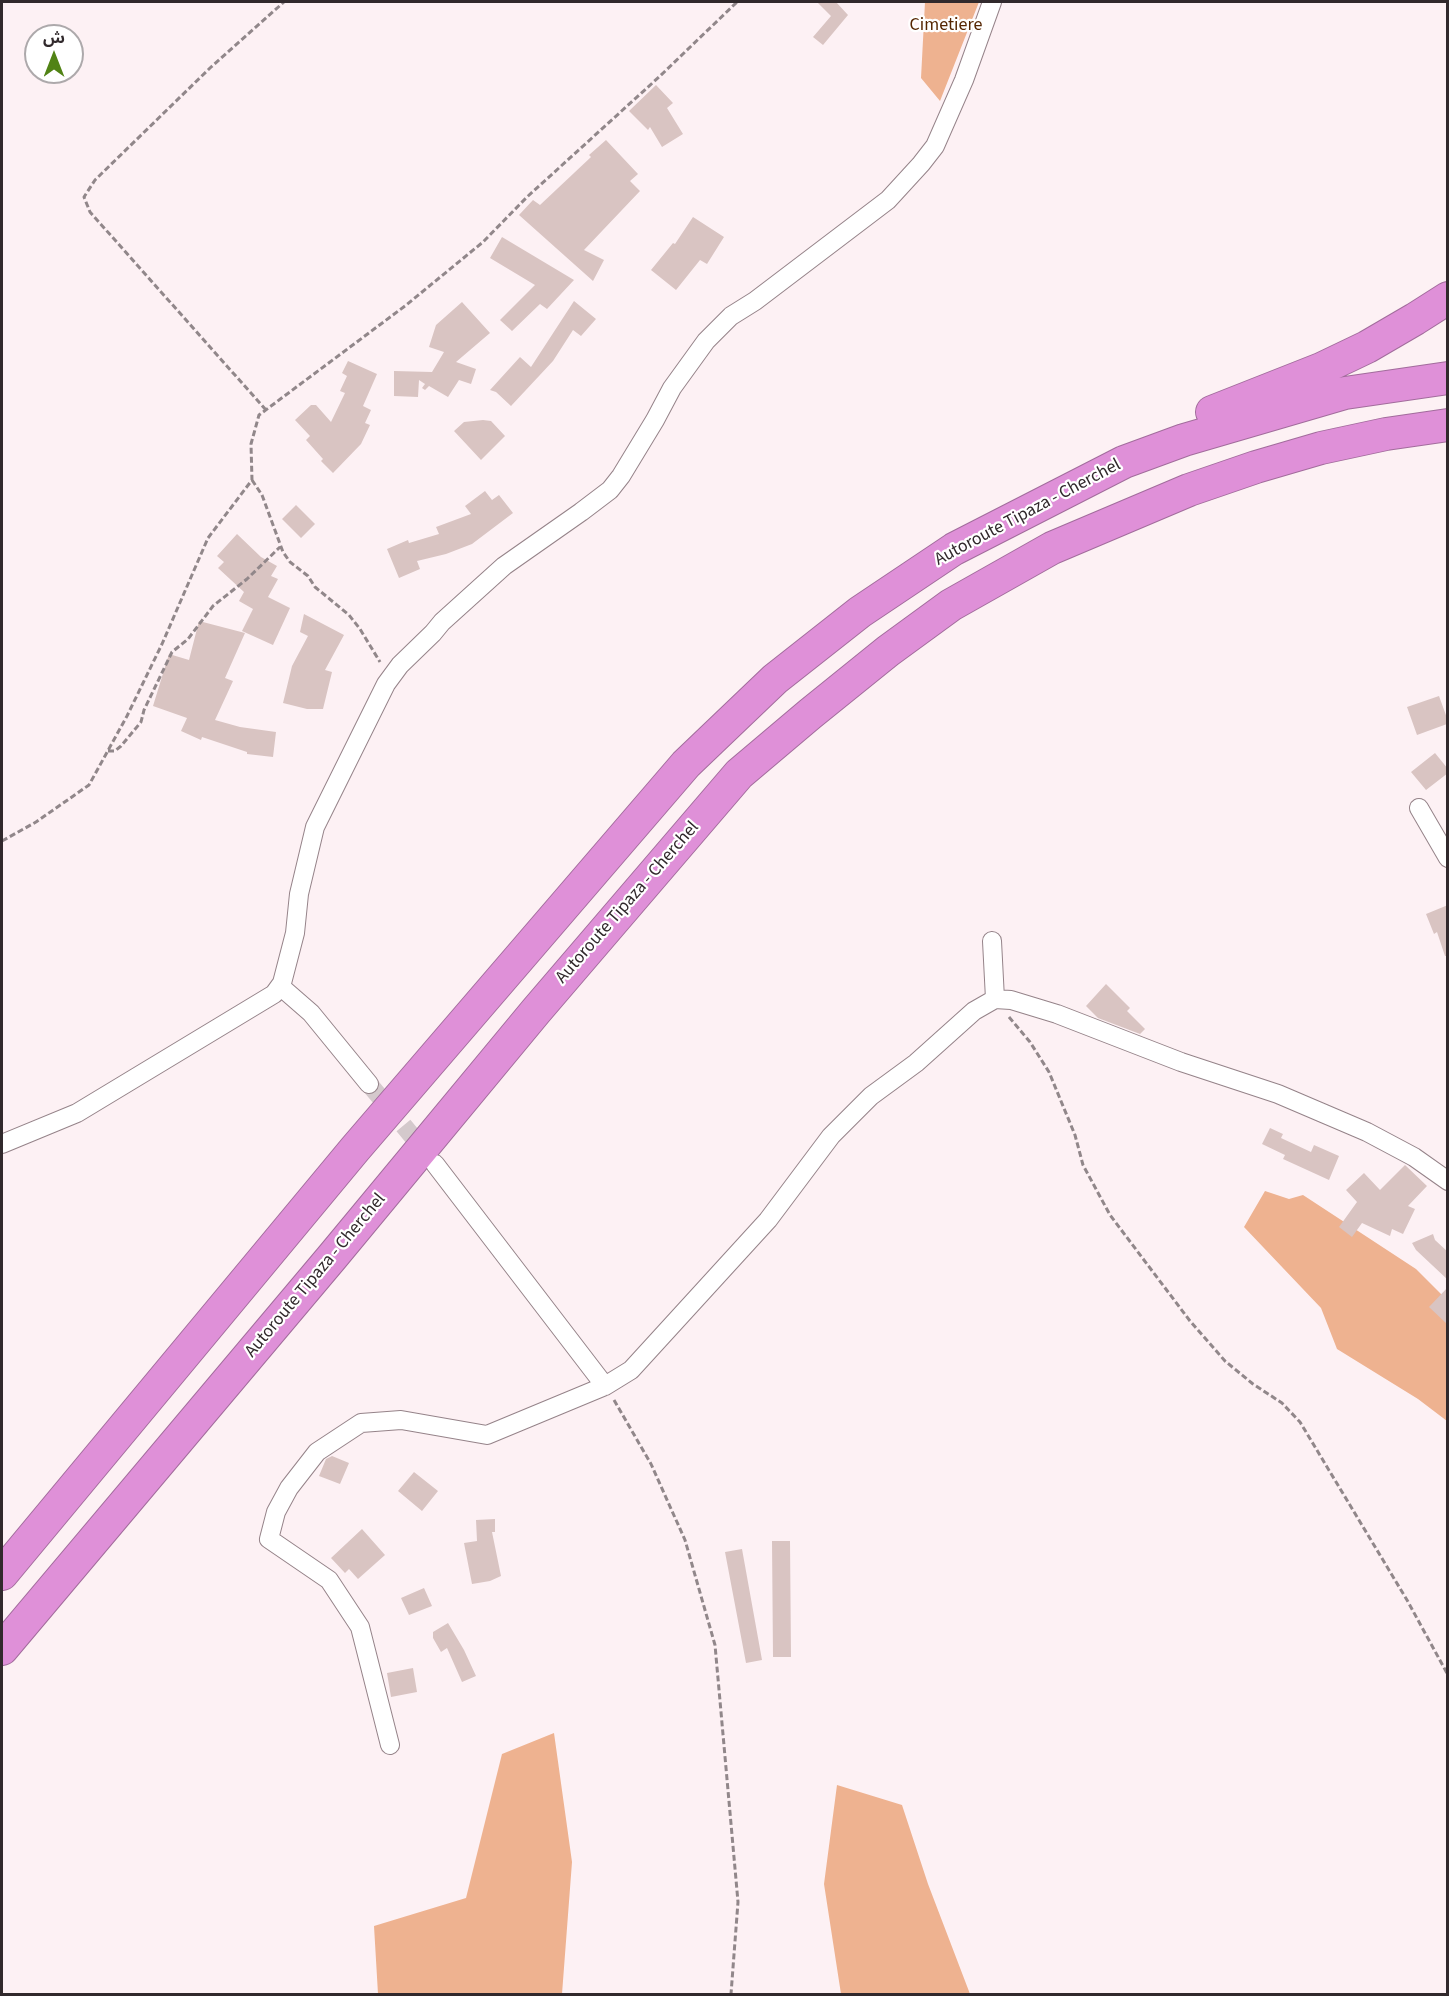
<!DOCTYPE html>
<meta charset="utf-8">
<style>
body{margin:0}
#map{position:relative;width:1449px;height:1996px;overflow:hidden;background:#fdf1f4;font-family:"Source Sans 3","Noto Sans Arabic",sans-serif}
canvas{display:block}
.frame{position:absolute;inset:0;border:3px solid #31292c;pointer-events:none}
.north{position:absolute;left:24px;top:24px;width:60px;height:60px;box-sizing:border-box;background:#fff;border:2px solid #ada9ab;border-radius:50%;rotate:0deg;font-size:16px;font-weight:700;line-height:24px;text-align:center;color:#31292c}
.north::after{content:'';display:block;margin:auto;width:21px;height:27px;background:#518315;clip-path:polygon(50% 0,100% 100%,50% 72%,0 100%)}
</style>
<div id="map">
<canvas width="1449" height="1996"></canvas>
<div class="frame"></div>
<div class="north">ش</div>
</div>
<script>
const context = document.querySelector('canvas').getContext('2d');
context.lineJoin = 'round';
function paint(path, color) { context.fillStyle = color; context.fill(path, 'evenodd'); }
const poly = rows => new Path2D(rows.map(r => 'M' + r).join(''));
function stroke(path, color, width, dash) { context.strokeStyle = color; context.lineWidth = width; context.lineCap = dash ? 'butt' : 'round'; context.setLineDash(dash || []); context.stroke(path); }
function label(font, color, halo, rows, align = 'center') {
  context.font = font + ' "Source Sans 3",sans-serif'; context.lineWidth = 4.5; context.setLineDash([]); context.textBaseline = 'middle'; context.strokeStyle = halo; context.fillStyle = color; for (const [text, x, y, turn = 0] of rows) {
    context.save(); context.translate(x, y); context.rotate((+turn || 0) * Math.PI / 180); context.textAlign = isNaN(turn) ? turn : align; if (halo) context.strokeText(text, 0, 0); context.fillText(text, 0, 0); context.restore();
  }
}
paint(poly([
 [925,2,979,2,940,101,921,78],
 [1265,1191,1289,1199,1303,1195,1416,1269,1447,1300,1447,1421,1418,1399,1337,1349,1321,1308,1244,1227],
 [554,1733,572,1862,562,1994,378,1994,374,1926,466,1898,502,1754],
 [837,1785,902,1805,928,1884,970,1994,841,1994,824,1884]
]), '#eeb290');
paint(poly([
 [817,2,836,2,848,15,823,45,813,37,831,16],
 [656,85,673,103,667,108,683,134,662,147,650,127,648,130,629,111],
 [606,140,638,174,630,181,640,191,584,250,604,260,593,281,519,215,533,200,540,205,591,157,589,155],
 [693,217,724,237,707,264,700,260,676,290,651,270,673,243,675,244],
 [502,237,574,280,547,309,540,304,512,331,500,320,535,285,490,258],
 [574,301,596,319,581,336,573,330,553,361,511,406,496,392,490,390,520,357,531,367],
 [462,302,490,333,456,362,476,369,471,384,459,380,448,397,429,386,425,390,422,388,425,384,419,380,418,397,394,396,394,371,432,372,444,352,429,347,436,325],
 [348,361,377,374,363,406,371,410,365,423,370,425,361,444,333,473,321,461,323,459,306,440,310,436,295,420,311,405,316,405,331,422,345,393,340,391,347,376,342,373],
 [483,420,491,421,505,436,481,460,454,431,464,422],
 [485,491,492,500,499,495,513,513,472,544,446,554,417,561,420,569,399,578,387,549,408,540,409,543,439,534,436,527,471,514,465,506],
 [296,505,315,524,301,538,282,519],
 [237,534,261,557,277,566,271,576,278,579,268,597,290,608,273,645,242,631,253,609,239,601,244,592,218,568,224,562,217,556],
 [304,614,344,635,325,670,332,672,323,709,307,709,283,703,292,666,308,636,300,632],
 [199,621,245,633,225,678,233,681,215,720,240,727,276,732,273,757,247,754,247,752,202,737,201,740,181,731,187,718,153,706,169,654,189,660],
 [1439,696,1447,718,1447,724,1417,735,1407,707],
 [1435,753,1448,769,1448,773,1426,790,1411,772],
 [1448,905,1448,956,1445,956,1437,932,1434,934,1426,914],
 [1106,984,1130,1008,1127,1011,1145,1029,1140,1034,1098,1018,1086,1006],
 [1270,1128,1283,1134,1281,1138,1311,1152,1314,1145,1339,1156,1329,1180,1283,1159,1285,1155,1262,1144],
 [1405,1165,1427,1186,1408,1206,1415,1209,1403,1234,1392,1229,1390,1236,1362,1223,1352,1237,1339,1227,1357,1202,1346,1190,1364,1173,1380,1190],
 [1433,1234,1435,1240,1448,1252,1448,1280,1416,1250,1412,1243],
 [1448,1287,1448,1325,1429,1307],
 [332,1456,349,1463,340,1484,319,1476,326,1459],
 [414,1472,438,1491,422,1511,398,1491],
 [495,1519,495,1532,492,1532,501,1576,490,1581,472,1584,464,1543,477,1541,476,1520],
 [362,1529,385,1555,358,1579,349,1569,345,1573,331,1558],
 [772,1541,790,1541,791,1657,773,1657],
 [742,1549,762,1660,746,1663,725,1552],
 [424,1588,432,1606,409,1615,401,1598],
 [448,1623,464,1650,476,1676,462,1682,447,1648,441,1652,433,1638,433,1632],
 [413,1668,417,1692,391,1697,387,1673]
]), '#d9c4c2');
stroke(poly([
 [369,1084,427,1154]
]), '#d4c9cc', 18, [18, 9]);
const street = poly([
 [1419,808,1448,858],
 [992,941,995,999],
 [280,986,311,1013,369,1084],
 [2,1144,77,1113,274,994,282,983,295,933,299,894,315,827,386,684,400,665,433,633,442,622,504,566,581,512,610,490,621,476,655,420,672,388,706,341,731,316,755,301,888,200,921,164,935,146,964,80,992,2],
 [435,1164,605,1386],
 [390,1745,360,1627,329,1580,269,1539,276,1512,289,1488,317,1452,361,1423,401,1420,487,1435,605,1386,631,1370,768,1220,831,1136,871,1096,916,1063,974,1011,995,999,1011,1000,1057,1014,1181,1062,1278,1094,1367,1132,1414,1157,1448,1181]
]);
const highway = poly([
 [1212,412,1321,369,1367,347,1415,319,1448,298],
 [2,1574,355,1149,686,764,775,679,860,612,954,549,1124,462,1184,440,1345,393,1448,378],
 [2,1649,333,1256,536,1011,739,774,810,714,888,651,951,605,1052,548,1189,490,1256,467,1321,448,1386,434,1448,425]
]);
stroke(street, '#958389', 20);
stroke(highway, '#a26c9c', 34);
stroke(poly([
 [266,410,90,212,84,197,95,180,210,68,284,2],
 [252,480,262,495,283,552,290,562,308,576,315,587,349,615,360,629,380,662],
 [108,751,115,751,121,746,141,722,144,710,172,652,188,639,213,606,247,579,280,547],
 [2,841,36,822,89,785,127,716,162,644,208,538,252,480,251,444,259,415,405,306,483,242,527,197,659,77,737,2],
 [1009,1017,1030,1042,1049,1072,1075,1135,1083,1165,1110,1215,1190,1321,1225,1361,1253,1384,1282,1403,1300,1422,1407,1600,1448,1675],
 [614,1400,651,1464,685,1540,715,1645,738,1902,731,1994]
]), '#91878a', 3, [6, 3]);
stroke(street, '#fff', 18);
stroke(highway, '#df90d8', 32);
label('18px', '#552602', '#fff', [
 ["Cimetiere",946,26]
]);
label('18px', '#31292c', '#fff', [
 ["Autoroute Tipaza - Cherchel",1028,513,-28],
 ["Autoroute Tipaza - Cherchel",628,903,-49],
 ["Autoroute Tipaza - Cherchel",316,1276,-50]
]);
</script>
